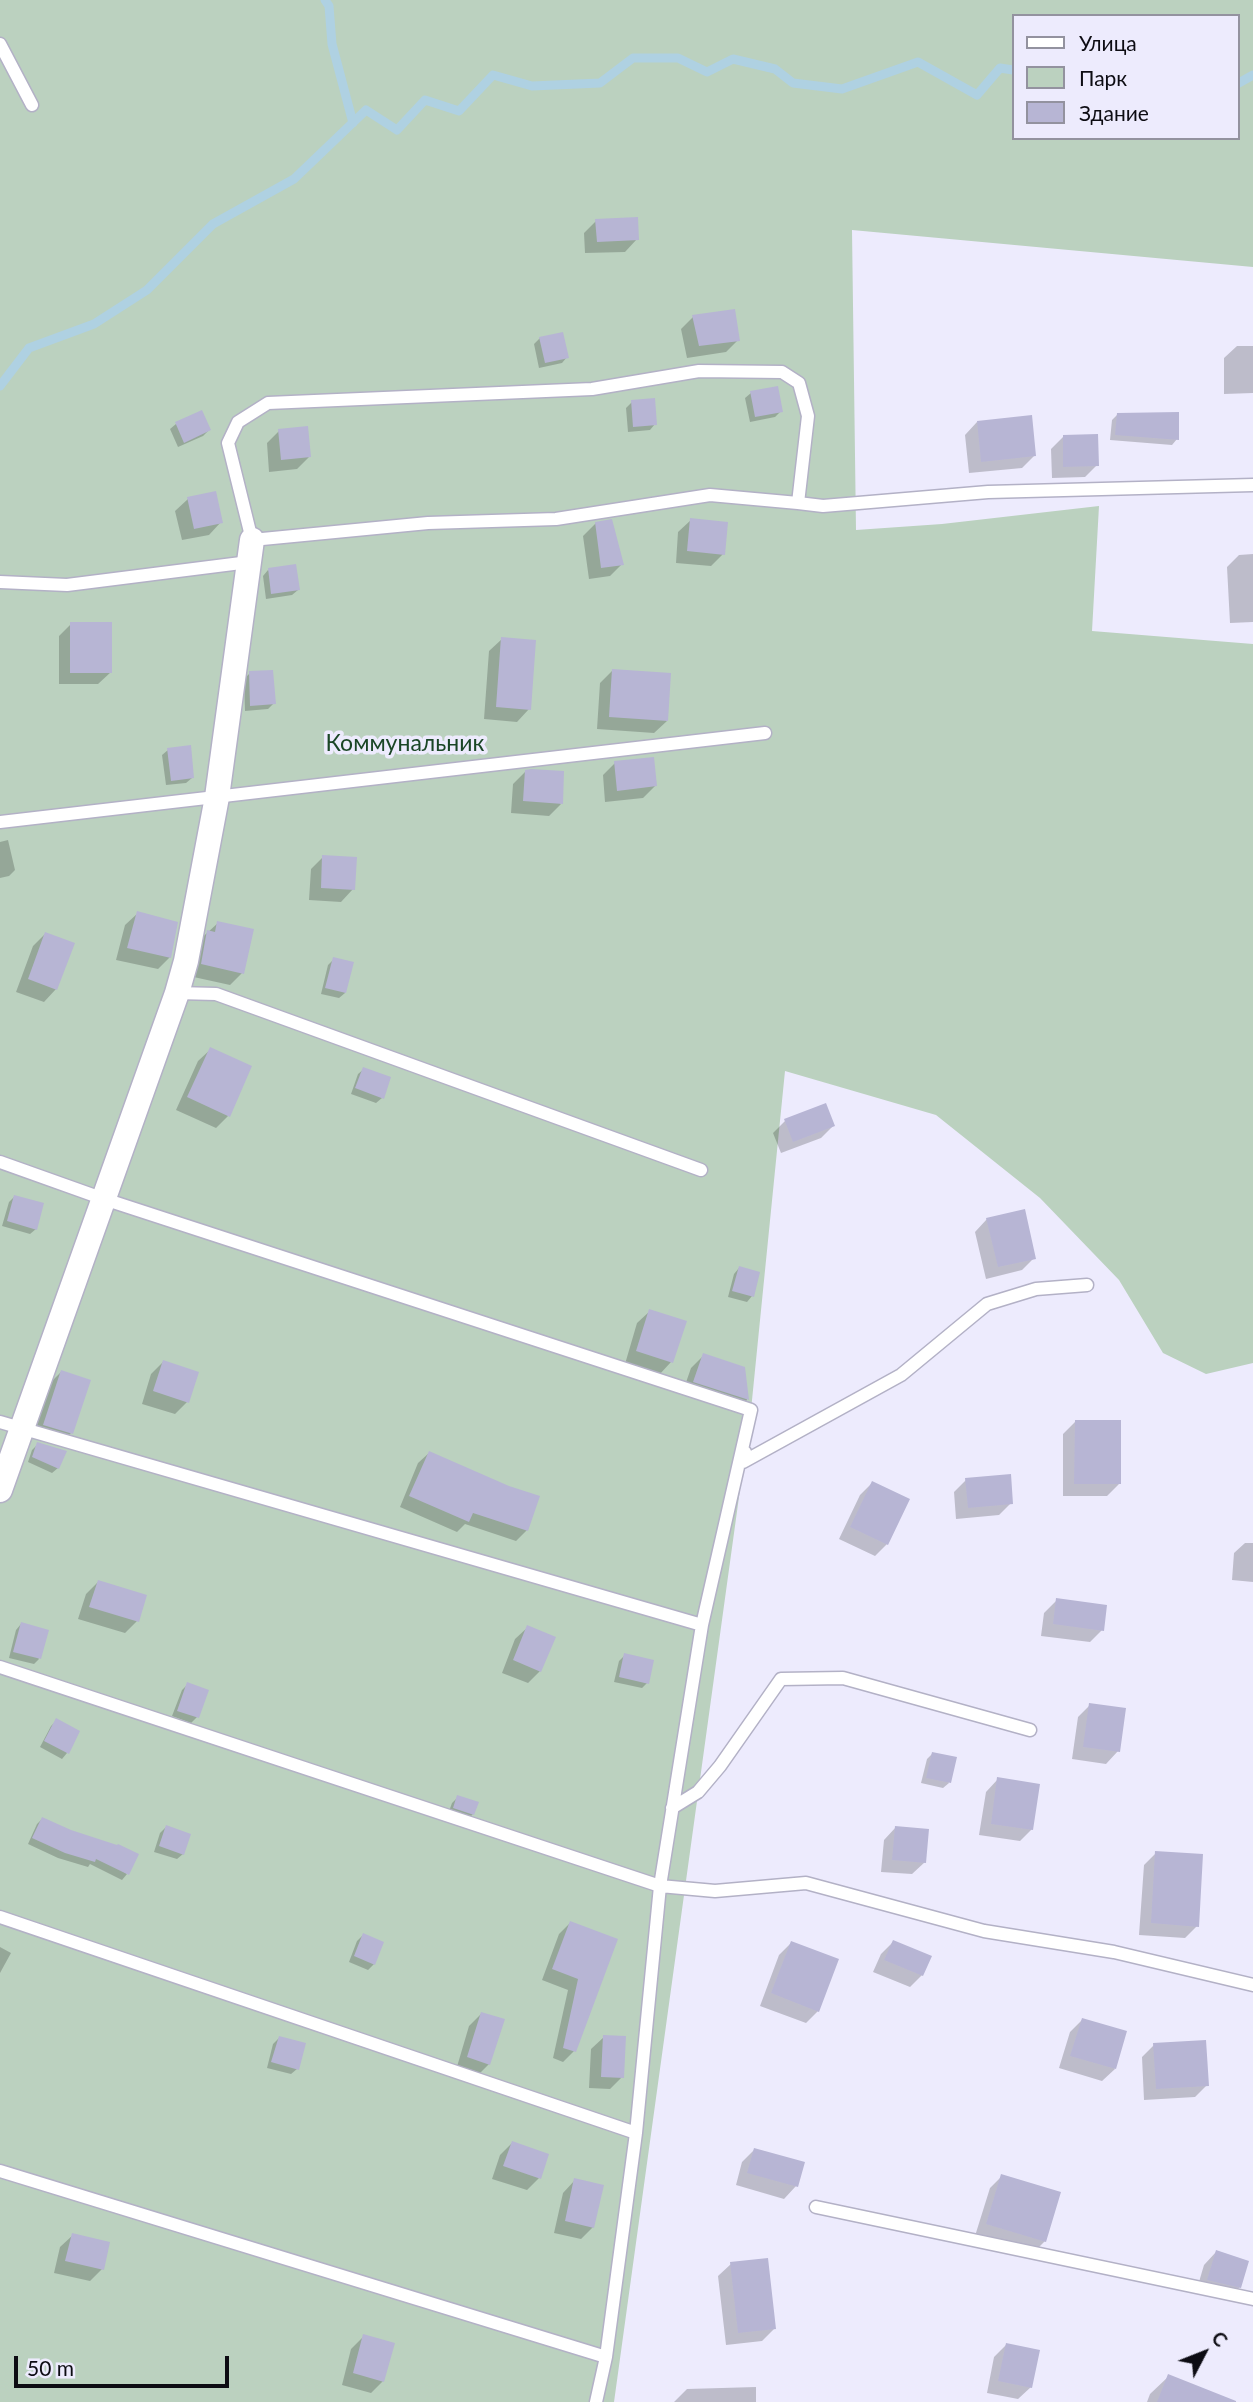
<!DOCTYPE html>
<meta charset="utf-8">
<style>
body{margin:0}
#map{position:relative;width:1253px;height:2402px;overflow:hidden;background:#edebfd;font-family:Lato,sans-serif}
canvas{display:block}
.legend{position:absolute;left:1012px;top:14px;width:228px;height:126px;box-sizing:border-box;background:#edebfd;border:2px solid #93929f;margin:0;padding:9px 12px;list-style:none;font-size:21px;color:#0d0c13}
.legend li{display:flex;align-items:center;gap:14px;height:35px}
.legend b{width:35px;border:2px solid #93929f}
.north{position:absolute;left:1169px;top:2318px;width:70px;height:70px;-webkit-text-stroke:5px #edebfd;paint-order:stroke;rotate:48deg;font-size:19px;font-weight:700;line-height:28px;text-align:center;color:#0d0c13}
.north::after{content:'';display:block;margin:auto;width:24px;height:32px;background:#0d0c13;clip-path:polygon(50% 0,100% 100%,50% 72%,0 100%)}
.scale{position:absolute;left:14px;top:2356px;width:215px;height:32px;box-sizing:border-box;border:4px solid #0d0c13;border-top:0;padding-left:9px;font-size:21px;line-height:24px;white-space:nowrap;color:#0d0c13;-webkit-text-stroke:5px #edebfd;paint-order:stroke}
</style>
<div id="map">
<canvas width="1253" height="2402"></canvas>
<ul class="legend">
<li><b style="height:9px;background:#fff"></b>Улица</li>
<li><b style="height:19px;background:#bbd1bf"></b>Парк</li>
<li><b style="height:19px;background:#b7b5d4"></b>Здание</li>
</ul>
<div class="north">С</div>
<div class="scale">50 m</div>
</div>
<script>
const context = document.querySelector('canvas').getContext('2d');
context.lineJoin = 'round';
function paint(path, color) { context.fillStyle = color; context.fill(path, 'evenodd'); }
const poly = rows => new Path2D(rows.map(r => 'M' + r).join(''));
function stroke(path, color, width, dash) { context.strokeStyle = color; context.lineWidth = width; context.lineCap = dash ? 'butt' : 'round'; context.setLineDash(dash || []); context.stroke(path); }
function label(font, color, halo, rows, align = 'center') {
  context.font = font + ' Lato,sans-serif'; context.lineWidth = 7; context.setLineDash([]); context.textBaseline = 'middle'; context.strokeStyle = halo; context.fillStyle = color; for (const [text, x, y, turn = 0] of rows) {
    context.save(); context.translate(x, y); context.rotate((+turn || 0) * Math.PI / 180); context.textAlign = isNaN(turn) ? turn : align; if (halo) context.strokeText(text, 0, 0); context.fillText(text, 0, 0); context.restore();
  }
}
paint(poly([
 [0,0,1253,0,1253,267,852,230,856,530,942,524,1099,506,1092,631,1253,644,1253,1363,1206,1374,1163,1353,1119,1280,1040,1198,936,1115,785,1071,751,1410,614,2402,0,2402],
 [1013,16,1237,16,1237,138,1013,138]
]), '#bbd1bf');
paint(poly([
 [596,221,637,239,625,252,585,253,584,233],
 [693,317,738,340,726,352,687,358,681,329],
 [540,338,567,357,562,363,539,368,534,344],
 [1237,346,1253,346,1253,393,1224,394,1224,358],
 [751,393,781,411,775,417,750,422,745,398],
 [632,402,655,424,650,430,628,432,626,408],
 [201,412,209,430,203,436,178,447,170,429,176,424],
 [1117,415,1177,439,1172,445,1110,440,1112,420],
 [977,422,1034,456,1022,468,969,473,965,435],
 [279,431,309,457,297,469,269,472,267,443],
 [1063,437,1097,465,1085,477,1052,478,1051,449],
 [188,499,221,522,209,535,182,540,175,511],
 [691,520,723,554,711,566,676,563,678,532],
 [596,523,622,564,610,576,589,579,583,536],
 [1253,554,1253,622,1230,623,1227,567,1239,555],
 [268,570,298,590,292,595,266,599,263,576],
 [71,624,111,672,98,684,59,684,59,636],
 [502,639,529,709,517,722,484,719,489,651],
 [612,671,667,721,654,733,597,729,600,683],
 [250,673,274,703,268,709,245,711,244,679],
 [168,750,192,778,186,783,166,785,162,755],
 [615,763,656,785,643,798,605,802,603,775],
 [525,772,561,804,549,816,511,813,513,784],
 [8,840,15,870,9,876,0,878,0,842],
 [323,857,353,889,341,902,309,900,311,869],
 [138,913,170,957,158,969,116,960,125,925],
 [218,923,242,973,230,985,189,976,195,944],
 [45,934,56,989,44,1002,16,992,33,946],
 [334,959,345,993,339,998,321,994,328,965],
 [211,1049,228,1116,216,1128,176,1110,198,1061],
 [364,1069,382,1098,376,1103,351,1094,358,1074],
 [785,1121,833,1126,821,1138,781,1153,773,1133],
 [14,1197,36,1229,30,1234,2,1226,9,1202],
 [987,1219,1034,1258,1022,1270,986,1279,975,1232],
 [739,1268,752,1296,747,1302,728,1297,734,1274],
 [650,1311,671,1362,659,1375,625,1364,637,1323],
 [704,1355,743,1368,747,1400,735,1411,682,1394,691,1368],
 [163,1362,187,1402,175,1414,142,1404,151,1374],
 [61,1372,71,1433,59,1445,32,1437,49,1384],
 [1075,1422,1119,1484,1107,1496,1063,1496,1063,1434],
 [38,1444,58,1468,52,1473,28,1462,32,1450],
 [429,1453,527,1530,516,1541,465,1524,457,1532,400,1507,418,1463],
 [966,1480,1011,1503,999,1515,956,1519,954,1492],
 [872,1483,887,1544,875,1556,839,1539,860,1495],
 [1245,1543,1253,1543,1253,1582,1232,1580,1234,1553],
 [98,1582,137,1621,125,1633,78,1619,86,1594],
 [1057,1600,1102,1630,1090,1642,1041,1636,1044,1613],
 [21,1624,39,1659,34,1664,9,1658,16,1630],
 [528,1627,540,1671,528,1683,502,1673,515,1639],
 [625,1655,647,1683,642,1688,614,1682,619,1661],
 [188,1684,197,1717,191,1723,172,1716,182,1690],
 [1090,1705,1118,1751,1106,1764,1072,1759,1078,1717],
 [56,1721,67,1753,62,1759,40,1747,51,1726],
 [932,1754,949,1783,943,1788,921,1783,927,1759],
 [998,1779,1032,1829,1020,1841,979,1835,986,1792],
 [458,1797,473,1814,467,1820,448,1814,452,1803],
 [42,1819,127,1874,122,1880,90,1864,88,1867,58,1858,28,1844,37,1824],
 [166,1827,183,1854,177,1859,154,1852,160,1833],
 [896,1827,925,1862,912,1874,881,1872,884,1840],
 [1156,1853,1197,1926,1185,1938,1139,1935,1144,1865],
 [570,1923,616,1940,574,2051,563,2062,553,2058,568,1990,542,1980,559,1934],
 [363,1935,374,1964,368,1970,349,1962,357,1941],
 [893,1942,922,1975,910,1987,873,1972,881,1954],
 [791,1943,818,2011,806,2023,760,2006,779,1955],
 [0,1947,11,1953,0,1973],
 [481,2014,489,2064,477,2076,456,2070,469,2026],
 [1082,2020,1115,2069,1102,2081,1059,2068,1070,2032],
 [604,2037,622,2077,610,2089,589,2088,591,2049],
 [279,2038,297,2069,291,2074,267,2068,273,2044],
 [1154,2045,1207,2085,1195,2097,1144,2100,1142,2057],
 [512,2143,539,2178,527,2190,492,2179,500,2155],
 [754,2150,796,2186,784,2199,736,2185,742,2162],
 [1002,2176,1045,2241,1033,2253,975,2236,990,2188],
 [575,2180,593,2227,581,2239,554,2233,563,2193],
 [73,2235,102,2269,90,2281,54,2273,60,2247],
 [1216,2252,1240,2287,1227,2299,1196,2292,1204,2265],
 [731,2264,775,2328,762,2341,726,2345,718,2276],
 [364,2336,383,2381,371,2393,342,2385,351,2349],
 [1006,2345,1031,2387,1018,2399,987,2393,994,2357],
 [1169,2376,1234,2402,1147,2402,1150,2394],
 [756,2387,756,2402,674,2402,687,2389]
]), '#0003');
stroke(poly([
 [325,0,329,6,332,44,353,123],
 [1237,84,1253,75],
 [0,386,29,348,94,324,147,290,213,224,294,179,366,110,397,130,425,100,459,111,493,75,532,86,600,83,633,58,678,58,707,72,733,59,775,69,793,83,842,89,918,62,977,95,1000,68,1013,70]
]), '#afd1e2', 9);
paint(poly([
 [638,217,639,240,597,242,595,219],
 [735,309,740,341,699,346,692,315],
 [563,332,569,358,545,363,539,337],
 [778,386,783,412,755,417,750,391],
 [655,398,657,425,633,427,631,400],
 [202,410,211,430,184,443,175,422],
 [1179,412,1179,440,1115,435,1117,413],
 [1032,415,1036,456,981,462,977,421],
 [308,426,311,457,281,460,278,429],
 [1098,434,1099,466,1063,467,1063,435],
 [216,491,223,523,194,529,187,497],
 [690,518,728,522,725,555,687,551],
 [612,519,624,565,601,568,595,522],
 [296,564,300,590,271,594,268,568],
 [70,622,112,622,112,673,70,673],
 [501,637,536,640,531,710,496,707],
 [612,669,671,673,668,721,609,717],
 [273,670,276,704,250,706,249,671],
 [191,745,194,778,171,781,167,748],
 [654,757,657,786,617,791,614,761],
 [531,769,564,771,563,804,523,801,525,770],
 [322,855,357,857,355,890,321,888],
 [137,911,178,922,171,958,127,948],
 [217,921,254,929,244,974,201,964,207,930,215,932],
 [45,932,75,943,57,990,28,979],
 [333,957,354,962,346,993,325,988],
 [210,1047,252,1066,230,1117,187,1097],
 [363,1067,391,1077,384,1099,355,1088],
 [826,1103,835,1126,793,1142,784,1119],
 [14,1195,44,1203,37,1230,7,1221],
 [1025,1209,1036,1259,998,1267,986,1218],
 [739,1266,760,1272,754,1297,732,1291],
 [649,1309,687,1321,673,1363,636,1351],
 [703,1353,745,1367,749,1400,693,1382],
 [163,1360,199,1372,189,1403,153,1391],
 [61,1370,91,1380,73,1434,43,1425],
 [1075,1420,1121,1420,1121,1484,1074,1484],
 [37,1442,67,1451,59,1469,32,1457],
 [429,1451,509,1486,540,1496,528,1531,473,1513,469,1522,409,1496],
 [1011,1474,1013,1504,968,1508,965,1478],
 [872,1481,910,1499,888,1545,850,1527],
 [98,1580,147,1595,139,1622,89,1607],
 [1056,1598,1107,1605,1104,1631,1053,1624],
 [21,1622,49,1630,41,1659,13,1652],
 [527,1625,556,1637,541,1672,513,1660],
 [624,1653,654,1660,649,1684,619,1677],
 [187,1682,209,1690,199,1718,177,1711],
 [1089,1703,1126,1708,1120,1752,1083,1747],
 [56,1718,80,1731,69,1754,44,1741],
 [932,1752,957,1757,951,1783,926,1778],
 [997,1777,1040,1784,1033,1830,991,1824],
 [457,1795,479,1802,474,1815,453,1808],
 [42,1817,71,1830,117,1845,118,1844,139,1854,129,1875,96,1859,95,1862,65,1853,32,1838],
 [166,1825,191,1834,184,1855,159,1846],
 [895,1826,929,1829,926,1863,892,1860],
 [1155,1851,1203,1854,1199,1927,1151,1923],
 [570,1921,618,1939,576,2052,563,2048,578,1979,552,1969],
 [363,1933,384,1942,375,1965,354,1956],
 [893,1940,932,1956,923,1976,884,1960],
 [791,1941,839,1959,819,2012,771,1993],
 [481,2012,505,2019,490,2065,467,2057],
 [1082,2018,1127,2031,1116,2069,1070,2056],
 [603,2035,626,2036,624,2078,601,2077],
 [279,2036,306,2043,299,2070,271,2062],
 [1206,2040,1209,2086,1156,2089,1153,2043],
 [512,2141,549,2154,541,2179,503,2166],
 [754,2148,805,2162,798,2187,747,2173],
 [1001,2174,1061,2192,1046,2242,986,2224],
 [574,2178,604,2185,594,2228,565,2221],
 [72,2233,110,2242,104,2270,65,2261],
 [1216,2250,1249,2261,1241,2288,1207,2280],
 [768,2258,776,2329,738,2333,730,2262],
 [363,2334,395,2343,384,2382,353,2373],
 [1006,2343,1040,2350,1032,2388,998,2381],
 [1168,2374,1236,2401,1236,2402,1157,2402]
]), '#b7b5d4');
const lane = poly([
 [0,44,32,105],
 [798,503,808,416,799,383,782,372,699,371,592,389,268,403,238,422,228,443,252,540,428,523,556,519,710,495,798,503,823,506,988,492,1253,485],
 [0,582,67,585,249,562],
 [0,822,765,733],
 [177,993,216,994,701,1170],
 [0,1162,104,1199,751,1410],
 [0,1422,702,1625],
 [745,1452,743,1462,901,1375,987,1304,1036,1289,1087,1285],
 [0,1667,660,1886,715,1891,806,1883,984,1931,1114,1952,1253,1985],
 [672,1808,698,1792,720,1766,781,1679,843,1678,1030,1730],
 [0,1917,636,2133],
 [0,2171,606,2357],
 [816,2207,1253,2299],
 [596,2402,606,2357,636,2133,660,1886,702,1625,751,1410]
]);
const street = poly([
 [0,1490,177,993,186,961,217,797,252,540]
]);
stroke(lane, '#b3b1c6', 15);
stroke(street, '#b3b1c6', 27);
stroke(lane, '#fff', 12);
stroke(street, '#fff', 24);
label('23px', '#1a4626', '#edebfd', [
 ["Коммунальник",405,744]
]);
</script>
